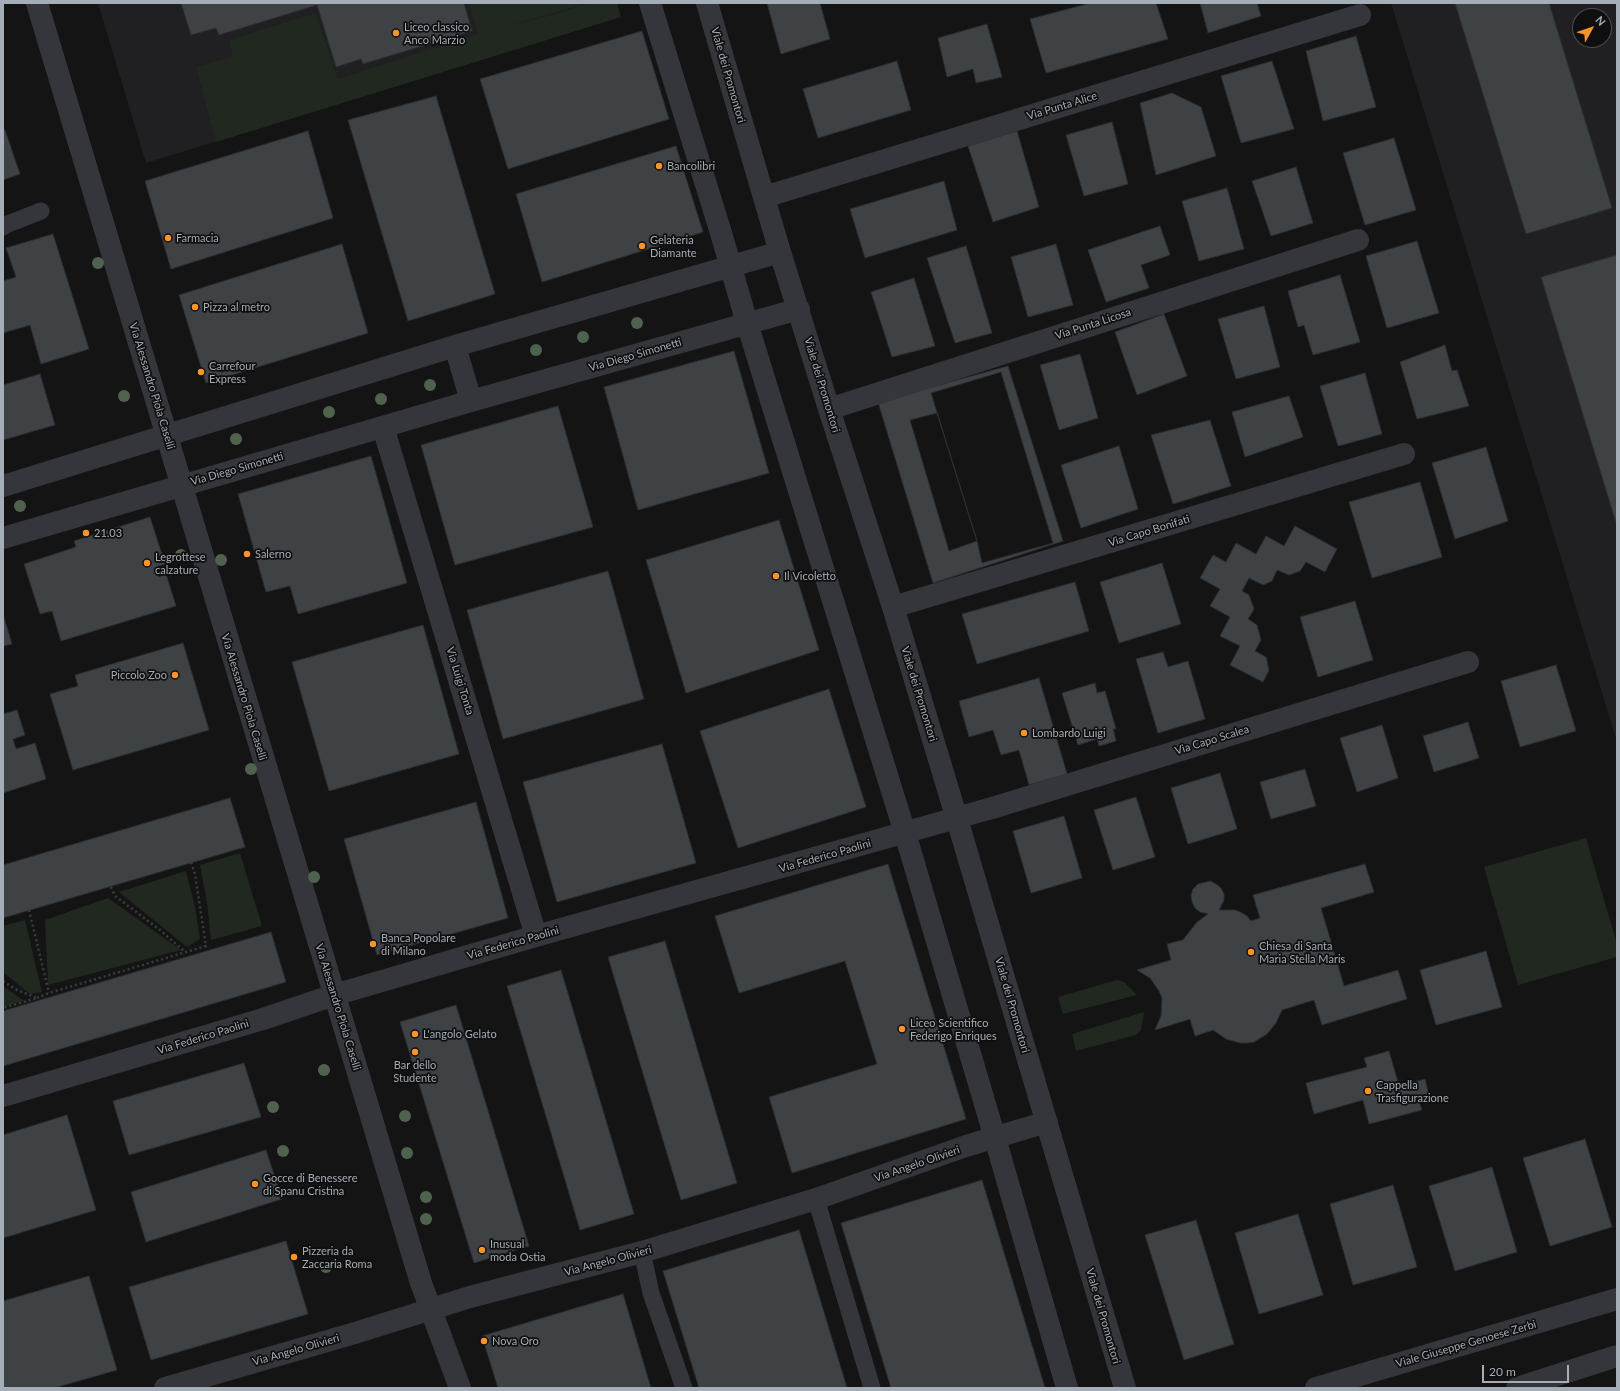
<!DOCTYPE html>
<style>
body{margin:0}
#map{position:relative;width:1620px;height:1391px;overflow:hidden;background:#141415;font-family:Lato,sans-serif}
canvas{display:block}
.frame{position:absolute;inset:0;border:4px solid #a5adb6;pointer-events:none}
.north{position:absolute;left:1572px;top:8px;width:40px;height:40px;box-sizing:border-box;background:#0f0f10;border:1px solid #4b4e52;border-radius:50%;rotate:50deg;font-size:11px;font-weight:700;line-height:16px;text-align:center;color:#a5adb6}
.north::after{content:'';display:block;margin:auto;width:14px;height:18px;background:#f89429;clip-path:polygon(50% 0,100% 100%,50% 72%,0 100%)}
.scale{position:absolute;left:1482px;top:1365px;width:87px;height:18px;box-sizing:border-box;border:2px solid #a5adb6;border-top:0;padding-left:5px;font-size:12px;line-height:14px;white-space:nowrap;color:#a5adb6;-webkit-text-stroke:3px #0f0f10;paint-order:stroke}
</style>
<div id="map">
<canvas width="1620" height="1391"></canvas>
<div class="frame"></div>
<div class="north">N</div>
<div class="scale">20 m</div>
</div>
<script>
const context = document.querySelector('canvas').getContext('2d');
context.lineJoin = 'round';
function paint(path, color) { context.fillStyle = color; context.fill(path, 'evenodd'); }
const poly = rows => new Path2D(rows.map(r => 'M' + r).join(''));
function stroke(path, color, width, dash) { context.strokeStyle = color; context.lineWidth = width; context.lineCap = dash ? 'butt' : 'round'; context.setLineDash(dash || []); context.stroke(path); }
function label(font, color, halo, rows, align = 'center') {
  context.font = font + ' Lato,sans-serif'; context.lineWidth = 3.5; context.setLineDash([]); context.textBaseline = 'middle'; context.strokeStyle = halo; context.fillStyle = color; for (const [text, x, y, turn = 0] of rows) {
    context.save(); context.translate(x, y); context.rotate((+turn || 0) * Math.PI / 180); context.textAlign = isNaN(turn) ? turn : align; if (halo) context.strokeText(text, 0, 0); context.fillText(text, 0, 0); context.restore();
  }
}
paint(poly([
 [98,3,617,3,621,17,146,163],
 [1391,3,1617,3,1617,742,1557,545],
 [1580,16,1604,16,1604,40,1580,40]
]), '#202022');
paint(poly([
 [469,3,587,3,505,27,556,14,589,3,617,3,621,17,216,142,196,67,233,57,229,40,315,13,338,79,478,34],
 [1586,838,1617,944,1617,957,1518,985,1484,867],
 [240,853,262,926,211,940,207,902,200,865],
 [186,871,195,907,200,939,187,947,119,892],
 [108,898,181,950,48,985,45,920],
 [25,920,42,992,30,994,3,972,3,926],
 [1117,980,1124,982,1137,995,1063,1014,1058,997],
 [3,986,24,1001,3,1007],
 [1144,1012,1141,1030,1136,1035,1076,1051,1072,1034]
]), '#202820');
const building = poly([
 [181,3,464,3,472,31,363,64,361,59,336,67,317,5,219,35,216,28,191,35,181,3],
 [767,3,820,3,830,39,781,54,767,3],
 [1091,3,1156,3,1168,39,1046,73,1030,19,1091,3],
 [1200,3,1257,3,1261,16,1208,33,1200,3],
 [1455,3,1549,3,1612,208,1526,234,1455,3],
 [987,24,1002,77,976,83,973,69,947,77,938,38,987,24],
 [642,31,669,119,508,169,480,79,642,31],
 [1356,36,1376,107,1323,121,1306,51,1356,36],
 [897,61,911,110,818,138,803,89,897,61],
 [1272,61,1294,129,1241,143,1221,76,1272,61],
 [1172,93,1201,107,1216,156,1156,175,1140,103,1172,93],
 [436,96,495,294,408,321,348,120,436,96],
 [1112,122,1128,184,1084,196,1066,135,1112,122],
 [3,130,5,130,20,174,3,180,3,130],
 [308,131,333,218,171,269,145,181,308,131],
 [1017,131,1039,207,993,222,968,146,1017,131],
 [1394,138,1416,210,1365,225,1343,153,1394,138],
 [676,146,703,232,542,282,516,194,676,146],
 [1296,167,1313,223,1271,236,1252,181,1296,167],
 [944,181,957,230,865,258,850,209,944,181],
 [1227,188,1244,249,1199,261,1182,201,1227,188],
 [1160,226,1170,255,1141,265,1149,288,1106,302,1088,250,1160,226],
 [53,234,89,349,41,364,30,325,3,333,3,281,16,277,6,248,53,234],
 [1417,241,1439,313,1387,328,1366,256,1417,241],
 [342,244,368,333,206,383,179,295,342,244],
 [1056,244,1073,305,1028,317,1011,257,1056,244],
 [966,246,992,333,955,343,927,258,966,246],
 [1617,255,1617,526,1541,277,1617,255],
 [1340,275,1360,342,1313,355,1304,325,1298,327,1288,291,1340,275],
 [914,278,935,346,892,357,871,292,914,278],
 [1264,306,1280,367,1236,379,1218,319,1264,306],
 [1164,314,1187,376,1137,395,1115,332,1164,314],
 [1445,345,1452,371,1457,370,1469,406,1417,419,1400,362,1445,345],
 [734,351,769,473,638,510,604,387,734,351],
 [1080,354,1098,418,1059,430,1040,365,1080,354],
 [1008,366,1063,541,933,583,878,402,1008,366],
 [1001,372,1053,543,982,563,977,541,931,393,1001,372],
 [1365,373,1382,434,1338,446,1320,386,1365,373],
 [40,374,55,425,3,440,3,385,40,374],
 [1289,396,1303,437,1245,457,1232,412,1289,396],
 [558,406,593,527,455,565,421,445,558,406],
 [937,413,977,541,949,551,910,420,937,413],
 [1210,420,1231,486,1173,504,1151,435,1210,420],
 [1119,446,1138,509,1081,528,1061,465,1119,446],
 [1486,447,1508,521,1455,539,1432,463,1486,447],
 [371,456,407,583,298,614,290,586,266,592,238,494,371,456],
 [1420,482,1442,557,1372,578,1349,502,1420,482],
 [150,517,165,564,156,567,159,577,166,574,176,606,61,641,52,611,40,614,24,564,76,547,74,541,150,517],
 [779,520,819,650,686,693,646,560,779,520],
 [1295,526,1337,549,1325,572,1306,562,1300,571,1289,575,1277,570,1272,581,1263,585,1249,578,1242,591,1249,595,1254,609,1248,619,1257,625,1261,640,1255,651,1266,657,1269,670,1263,682,1230,665,1240,646,1220,636,1230,617,1210,606,1220,589,1200,578,1213,555,1226,562,1236,543,1256,554,1266,536,1284,546,1295,526],
 [1162,563,1181,624,1119,643,1100,582,1162,563],
 [608,571,644,699,503,739,467,610,608,571],
 [1075,582,1089,631,977,664,962,614,1075,582],
 [1355,601,1373,660,1318,677,1300,617,1355,601],
 [3,614,12,644,3,646,3,614],
 [423,625,459,754,329,791,292,662,423,625],
 [183,643,209,730,73,770,50,694,78,686,75,675,183,643],
 [1163,652,1168,667,1188,661,1205,719,1158,733,1136,659,1163,652],
 [1556,665,1576,731,1520,747,1501,681,1556,665],
 [1039,678,1067,774,1029,785,1019,750,1001,755,993,730,969,737,959,701,1039,678],
 [1095,683,1097,693,1105,691,1116,729,1113,729,1116,741,1099,746,1097,739,1078,745,1062,693,1095,683],
 [829,689,866,807,738,848,700,731,829,689],
 [17,710,25,735,13,739,16,749,35,743,46,779,3,793,3,714,17,710],
 [1468,722,1479,758,1434,772,1423,736,1468,722],
 [1382,725,1398,778,1357,792,1340,738,1382,725],
 [662,744,696,863,557,902,523,782,662,744],
 [1305,769,1316,806,1271,819,1260,782,1305,769],
 [1220,773,1237,829,1188,844,1171,788,1220,773],
 [1136,797,1155,857,1113,870,1094,810,1136,797],
 [230,798,245,847,3,918,3,865,230,798],
 [476,802,508,918,377,955,344,839,476,802],
 [1064,816,1082,878,1031,893,1013,831,1064,816],
 [888,864,966,1119,792,1173,769,1097,877,1064,845,961,739,993,715,916,888,864],
 [1365,864,1374,892,1321,908,1344,986,1398,970,1407,999,1322,1025,1314,1000,1282,1010,1276,1023,1267,1034,1254,1042,1247,1043,1240,1043,1226,1039,1213,1030,1195,1036,1190,1019,1155,1030,1161,1016,1162,998,1159,991,1150,978,1137,970,1171,960,1167,944,1183,940,1197,922,1208,914,1200,912,1195,908,1192,902,1191,895,1193,889,1198,884,1210,881,1216,884,1221,888,1224,894,1224,900,1219,910,1235,910,1240,912,1247,916,1251,921,1260,918,1253,895,1365,864],
 [271,932,286,982,3,1066,3,1011,271,932],
 [665,941,737,1183,681,1200,608,957,665,941],
 [1486,951,1502,1007,1436,1025,1420,970,1486,951],
 [561,970,634,1214,580,1230,507,986,561,970],
 [456,1005,529,1246,474,1263,400,1022,456,1005],
 [1389,1051,1399,1086,1425,1079,1429,1096,1418,1099,1422,1110,1369,1124,1363,1100,1314,1114,1306,1083,1367,1067,1364,1058,1389,1051],
 [244,1063,261,1117,129,1155,113,1101,244,1063],
 [67,1115,96,1210,3,1238,3,1135,67,1115],
 [1585,1139,1612,1227,1550,1246,1523,1158,1585,1139],
 [266,1150,282,1199,146,1242,131,1192,266,1150],
 [1492,1167,1517,1252,1455,1271,1429,1186,1492,1167],
 [982,1180,1045,1388,891,1388,841,1223,982,1180],
 [1393,1185,1417,1267,1353,1285,1330,1204,1393,1185],
 [1298,1214,1323,1295,1259,1314,1235,1233,1298,1214],
 [1196,1220,1234,1344,1184,1360,1145,1235,1196,1220],
 [799,1230,847,1388,699,1388,663,1271,799,1230],
 [286,1241,308,1314,151,1360,129,1287,286,1241],
 [89,1276,117,1370,54,1388,3,1388,3,1301,89,1276],
 [623,1294,651,1388,498,1388,482,1336,623,1294]
]);
paint(building, '#3f4245');
stroke(building, '#2d2e32', 1);
stroke(poly([
 [111,887,115,896,160,930,185,952],
 [29,910,49,993],
 [3,981,15,989,37,998,3,1008],
 [37,998,49,993,206,946,195,874,191,862]
]), '#3a3d42', 2.5, [2, 3]);
stroke(poly([
 [3,227,8,224,41,211],
 [816,1199,872,1388],
 [642,1252,651,1293,684,1388]
]), '#34363b', 17);
stroke(poly([
 [37,3,421,1283,460,1388],
 [650,3,721,233,747,323,905,833,995,1138,1067,1388],
 [707,3,780,252,829,409,893,607,957,819,1125,1388],
 [764,197,1360,15],
 [455,346,471,401],
 [829,409,1358,240],
 [383,427,536,936],
 [3,486,455,346,780,252],
 [3,538,471,401,799,309],
 [893,607,1404,454],
 [3,1096,263,1019,334,995,536,936,992,808,1468,662],
 [165,1388,355,1333,470,1297,642,1252,816,1199,966,1146,1047,1122],
 [1316,1388,1617,1299],
 [1517,1388,1617,1356]
]), '#34363b', 22);
context.fillStyle = '#4e624d';
for (const [x, y] of [
 [98,263],
 [637,323],
 [583,337],
 [536,350],
 [430,385],
 [124,396],
 [381,399],
 [329,412],
 [236,439],
 [20,506],
 [181,555],
 [221,560],
 [251,769],
 [314,877],
 [324,1070],
 [273,1107],
 [405,1116],
 [283,1151],
 [407,1153],
 [426,1197],
 [426,1219],
 [326,1267]
]) { context.beginPath(); context.arc(x, y, 6, 0, 2 * Math.PI); context.fill(); }
for (const [x, y, r, color] of [
 [396,33,4,"#f89429"],
 [659,166,4,"#f89429"],
 [168,238,4,"#f89429"],
 [642,246,4,"#f89429"],
 [195,307,4,"#f89429"],
 [201,372,4,"#f89429"],
 [86,533,4,"#f89429"],
 [247,554,4,"#f89429"],
 [147,563,4,"#f89429"],
 [776,576,4,"#f89429"],
 [175,675,4,"#f89429"],
 [1024,733,4,"#f89429"],
 [373,944,4,"#f89429"],
 [1251,952,4,"#f89429"],
 [902,1029,4,"#f89429"],
 [415,1034,4,"#f89429"],
 [415,1052,4,"#f89429"],
 [1368,1091,4,"#f89429"],
 [255,1184,4,"#f89429"],
 [482,1250,4,"#f89429"],
 [294,1257,4,"#f89429"],
 [484,1341,4,"#f89429"]
]) { const dot = new Path2D(); dot.arc(x, y, r, 0, 2 * Math.PI); context.fillStyle = color; context.fill(dot); stroke(dot, '#0f0f10', 1.5); }
label('11px', '#a5adb6', '#0f0f10', [
 ["Liceo classico",404,27],
 ["Anco Marzio",404,40],
 ["Bancolibri",667,166],
 ["Farmacia",176,238],
 ["Gelateria",650,240],
 ["Diamante",650,253],
 ["Pizza al metro",203,307],
 ["Carrefour",209,366],
 ["Express",209,379],
 ["21.03",94,533],
 ["Salerno",255,554],
 ["Legrottese",155,557],
 ["calzature",155,570],
 ["Il Vicoletto",784,576],
 ["Piccolo Zoo",167,675,"right"],
 ["Lombardo Luigi",1032,733],
 ["Banca Popolare",381,938],
 ["di Milano",381,951],
 ["Chiesa di Santa",1259,946],
 ["Maria Stella Maris",1259,959],
 ["Liceo Scientifico",910,1023],
 ["Federigo Enriques",910,1036],
 ["L'angolo Gelato",423,1034],
 ["Bar dello",415,1065,"center"],
 ["Studente",415,1078,"center"],
 ["Cappella",1376,1085],
 ["Trasfigurazione",1376,1098],
 ["Gocce di Benessere",263,1178],
 ["di Spanu Cristina",263,1191],
 ["Inusual",490,1244],
 ["moda Ostia",490,1257],
 ["Pizzeria da",302,1251],
 ["Zaccaria Roma",302,1264],
 ["Nova Oro",492,1341]
], 'left');
label('11px', '#a5adb6', '#0f0f10', [
 ["Viale dei Promontori",728,75,74],
 ["Via Punta Alice",1062,106,-17],
 ["Via Punta Licosa",1093,324,-18],
 ["Via Diego Simonetti",635,355,-16],
 ["Viale dei Promontori",822,385,73],
 ["Via Alessandro Piola Caselli",152,386,73],
 ["Via Diego Simonetti",237,469,-16],
 ["Via Capo Bonifati",1149,531,-17],
 ["Via Luigi Tonta",460,681,73],
 ["Viale dei Promontori",919,694,73],
 ["Via Alessandro Piola Caselli",244,697,73],
 ["Via Capo Scalea",1212,740,-17],
 ["Via Federico Paolini",825,856,-16],
 ["Via Federico Paolini",513,943,-16],
 ["Viale dei Promontori",1012,1005,74],
 ["Via Alessandro Piola Caselli",338,1007,73],
 ["Via Federico Paolini",203,1037,-17],
 ["Via Angelo Olivieri",917,1164,-19],
 ["Via Angelo Olivieri",608,1261,-15],
 ["Viale dei Promontori",1103,1316,74],
 ["Viale Giuseppe Genoese Zerbi",1466,1344,-16],
 ["Via Angelo Olivieri",296,1350,-16]
]);
</script>
